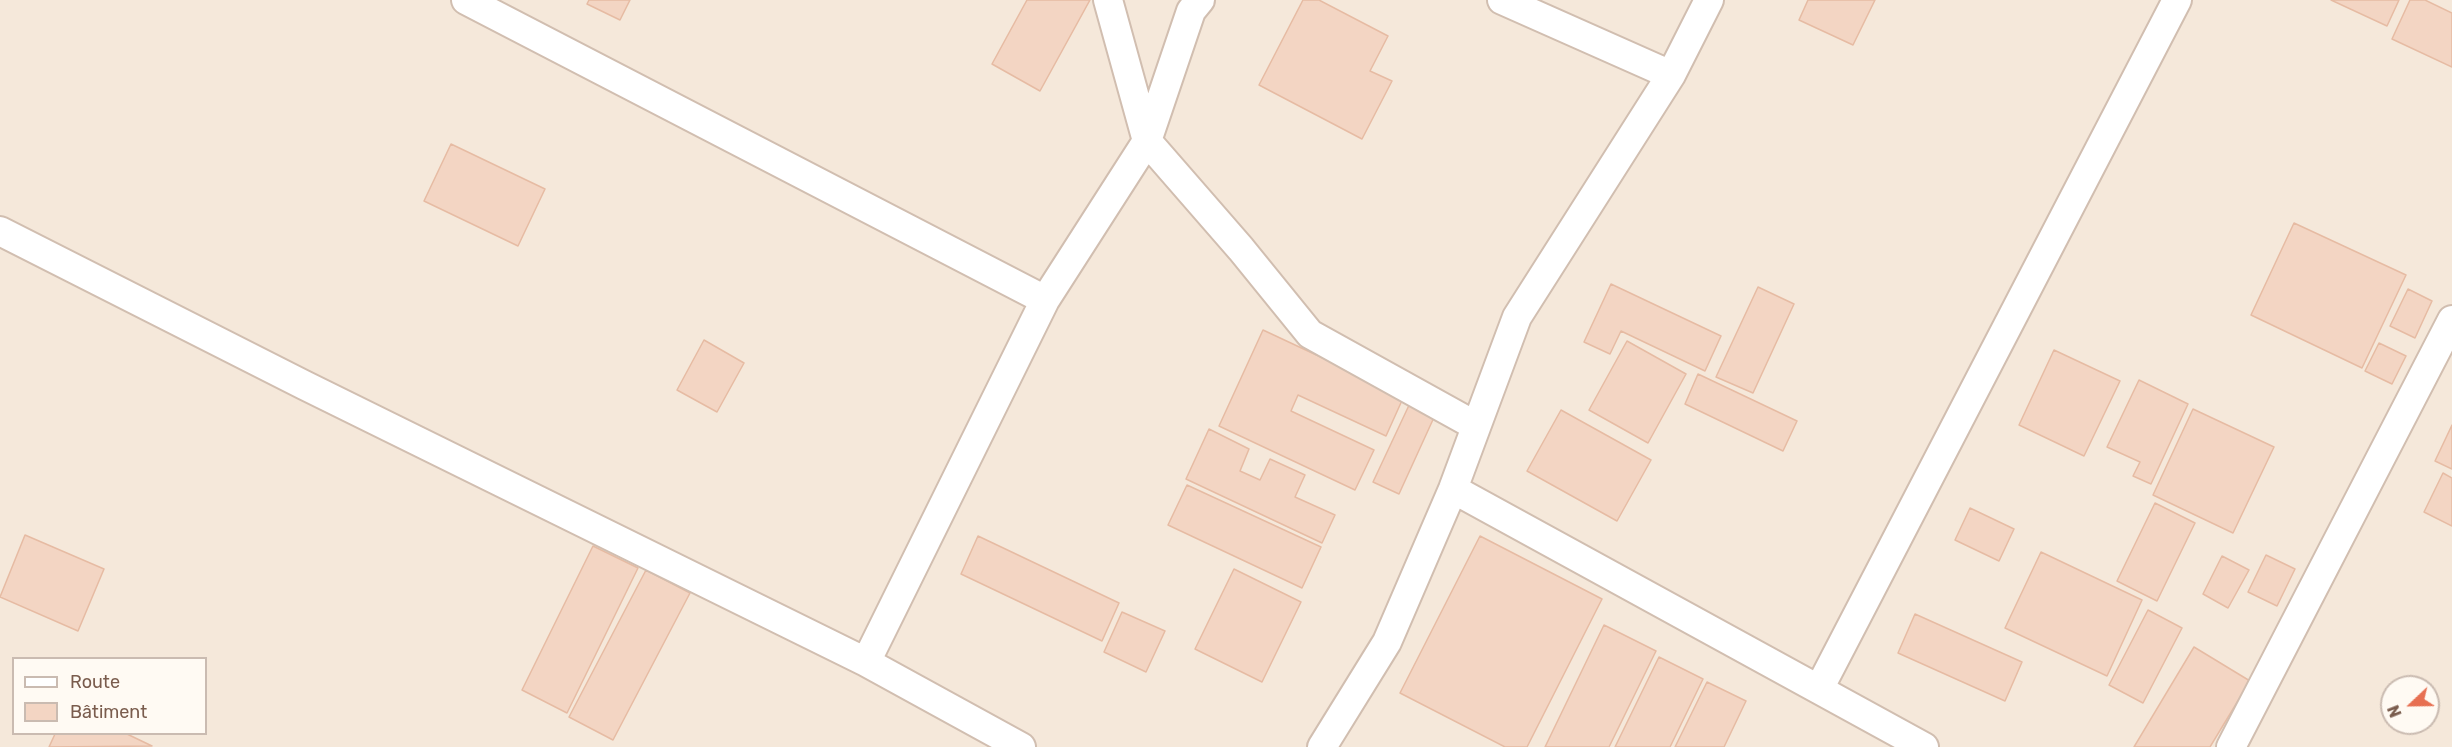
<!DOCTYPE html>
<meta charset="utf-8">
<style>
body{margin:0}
#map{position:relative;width:2452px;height:747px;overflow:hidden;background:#fdf6ec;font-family:Rubik,sans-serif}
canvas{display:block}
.legend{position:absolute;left:12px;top:657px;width:195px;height:78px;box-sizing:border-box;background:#fffaf3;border:2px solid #cabbb1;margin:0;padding:8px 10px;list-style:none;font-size:18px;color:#7a5c4d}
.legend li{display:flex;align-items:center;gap:12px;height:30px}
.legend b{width:30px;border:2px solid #cabbb1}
.north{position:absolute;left:2380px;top:675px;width:60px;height:60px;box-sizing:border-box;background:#fffaf3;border:2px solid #cabbb1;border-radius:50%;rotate:248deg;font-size:16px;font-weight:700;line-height:24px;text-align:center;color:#7a5c4d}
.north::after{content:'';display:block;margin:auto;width:21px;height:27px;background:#e76f51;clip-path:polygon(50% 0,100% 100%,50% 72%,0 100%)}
</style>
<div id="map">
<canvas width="2452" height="747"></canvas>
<ul class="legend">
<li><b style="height:8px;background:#fff"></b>Route</li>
<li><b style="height:16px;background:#f3d5c3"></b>Bâtiment</li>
</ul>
<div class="north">N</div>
</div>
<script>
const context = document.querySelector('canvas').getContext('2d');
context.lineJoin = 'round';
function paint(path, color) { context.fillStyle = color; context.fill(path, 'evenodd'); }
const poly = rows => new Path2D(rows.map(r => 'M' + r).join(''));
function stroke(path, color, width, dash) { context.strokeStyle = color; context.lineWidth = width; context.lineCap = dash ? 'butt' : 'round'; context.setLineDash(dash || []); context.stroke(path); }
paint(poly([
 [0,0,2452,0,2452,747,0,747],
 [14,658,206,658,206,734,14,734],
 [2392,687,2428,687,2428,723,2392,723]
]), '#f5e8da');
const building = poly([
 [589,0,630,0,620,20,587,4,589,0],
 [1027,0,1090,0,1040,91,992,64,1027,0],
 [1303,0,1319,0,1388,36,1370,71,1392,81,1362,139,1259,85,1303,0],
 [1808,0,1875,0,1853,45,1799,20,1808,0],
 [2331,0,2399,0,2387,26,2331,0],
 [2410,0,2425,0,2452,13,2452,67,2392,39,2410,0],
 [451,144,545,189,518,246,424,201,451,144],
 [2294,223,2406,275,2362,368,2251,315,2294,223],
 [1611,284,1721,336,1705,371,1621,331,1610,354,1584,342,1611,284],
 [1758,287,1794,304,1753,393,1716,377,1758,287],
 [2408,289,2432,301,2415,338,2390,326,2408,289],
 [1263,330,1404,396,1386,436,1298,395,1291,411,1374,450,1355,490,1219,426,1263,330],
 [704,340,744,363,717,412,677,390,704,340],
 [1627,341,1686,374,1648,443,1589,410,1627,341],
 [2379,343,2406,356,2392,384,2365,371,2379,343],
 [2054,350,2120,381,2084,456,2019,425,2054,350],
 [1698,374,1797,421,1783,451,1685,404,1698,374],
 [2139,380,2188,404,2151,484,2133,476,2140,462,2107,447,2139,380],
 [1411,401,1436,413,1399,494,1373,482,1411,401],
 [2193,409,2274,447,2233,533,2153,495,2193,409],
 [1561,410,1651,460,1617,521,1527,471,1561,410],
 [2452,425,2452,469,2435,461,2452,425],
 [1209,429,1249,449,1240,471,1260,480,1270,459,1305,475,1295,497,1335,515,1322,543,1186,479,1209,429],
 [2443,473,2452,478,2452,526,2424,512,2443,473],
 [1187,485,1321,547,1302,588,1168,525,1187,485],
 [2155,503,2195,523,2157,601,2117,581,2155,503],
 [1970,508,2014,529,1999,561,1955,540,1970,508],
 [25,535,104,569,78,631,0,597,25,535],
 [978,536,1119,603,1102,641,961,574,978,536],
 [1480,536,1602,599,1527,747,1505,747,1400,693,1480,536],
 [593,546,638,568,567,713,522,690,593,546],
 [2041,552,2142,600,2107,676,2005,628,2041,552],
 [2266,555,2295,569,2277,606,2248,592,2266,555],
 [2222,556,2249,570,2228,608,2203,594,2222,556],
 [1234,569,1301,602,1262,682,1195,649,1234,569],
 [646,570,690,593,613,740,569,717,646,570],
 [2148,610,2182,628,2143,703,2109,685,2148,610],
 [1122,612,1165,631,1146,672,1104,652,1122,612],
 [1915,614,2022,662,2005,701,1898,653,1915,614],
 [1604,625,1656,651,1609,747,1545,747,1604,625],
 [2194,647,2250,681,2210,747,2134,747,2194,647],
 [1659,657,1703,679,1670,747,1615,747,1659,657],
 [1707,682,1746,701,1724,747,1675,747,1707,682],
 [55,734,127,734,152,746,49,747,55,734]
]);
paint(building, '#f3d5c3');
stroke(building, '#e6bba3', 1.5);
const street = poly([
 [466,0,1045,300],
 [1108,0,1147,141,1241,249,1310,334,1476,426],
 [1502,0,1671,75],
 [0,231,304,385,866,662,1021,747],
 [1453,489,1924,747],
 [866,662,1045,300,1147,141,1191,11,1200,0],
 [1819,689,2177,0],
 [1322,747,1387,642,1453,489,1517,317,1671,75,1709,0],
 [2231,747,2452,320]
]);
stroke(street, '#d1beb0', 32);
stroke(street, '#fff', 28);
</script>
